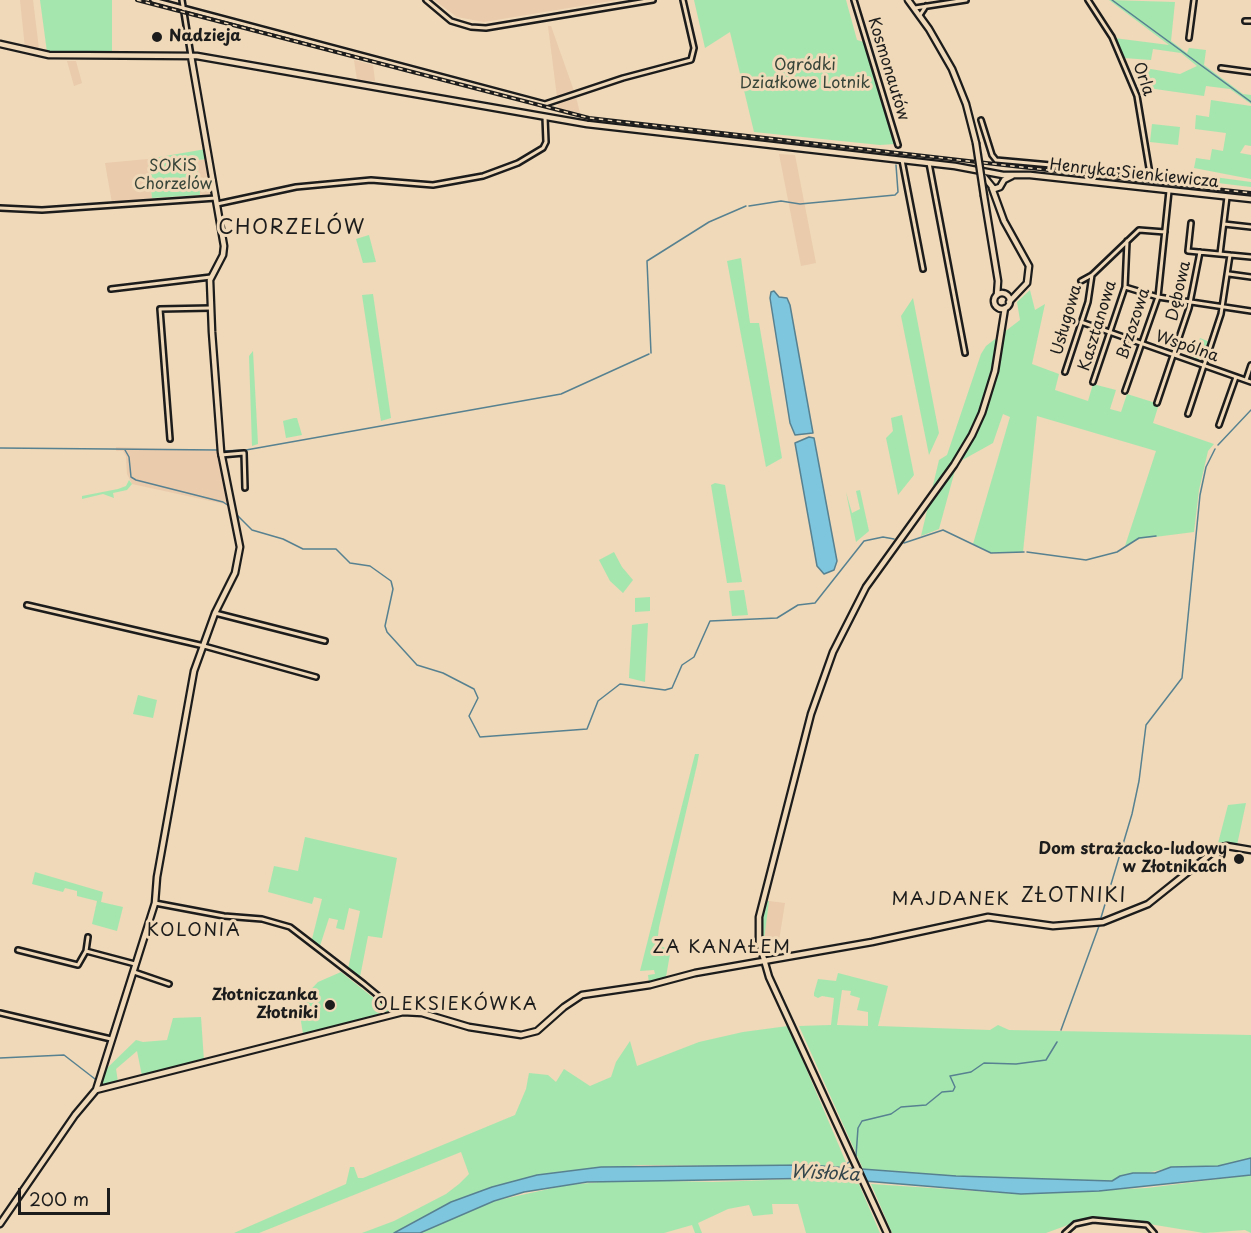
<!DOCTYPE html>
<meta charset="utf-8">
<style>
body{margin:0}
#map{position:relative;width:1251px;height:1233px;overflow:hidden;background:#efd9b8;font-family:"Playpen Sans",sans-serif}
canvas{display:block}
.scale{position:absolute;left:18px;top:1188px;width:92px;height:27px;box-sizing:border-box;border:3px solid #1c1c1c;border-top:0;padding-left:8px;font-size:18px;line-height:21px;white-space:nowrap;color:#1c1c1c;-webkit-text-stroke:4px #efd9b8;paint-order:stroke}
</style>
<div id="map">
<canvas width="1251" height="1233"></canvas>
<div class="scale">200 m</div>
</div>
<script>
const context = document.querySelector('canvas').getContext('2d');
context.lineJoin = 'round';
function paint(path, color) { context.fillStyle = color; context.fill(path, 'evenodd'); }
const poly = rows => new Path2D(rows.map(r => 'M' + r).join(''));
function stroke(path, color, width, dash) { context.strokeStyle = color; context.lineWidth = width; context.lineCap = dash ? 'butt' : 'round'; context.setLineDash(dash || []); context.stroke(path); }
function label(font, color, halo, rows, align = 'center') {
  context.font = font + ' "Playpen Sans",sans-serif'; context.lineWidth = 6; context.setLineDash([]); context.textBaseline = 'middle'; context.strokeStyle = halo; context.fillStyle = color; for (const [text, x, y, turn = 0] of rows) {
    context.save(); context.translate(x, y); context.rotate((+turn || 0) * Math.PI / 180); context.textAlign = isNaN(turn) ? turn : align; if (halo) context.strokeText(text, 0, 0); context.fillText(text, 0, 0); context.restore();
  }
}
paint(poly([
 [20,0,33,0,39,49,25,48],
 [434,0,617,0,484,22,457,17],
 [548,26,551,26,574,91,557,97],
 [354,60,373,65,375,81,357,80],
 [67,61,76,61,82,83,74,86],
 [575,93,580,113,558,109,557,100],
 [779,154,795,155,816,263,801,266],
 [148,159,152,198,112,203,105,163],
 [208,159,213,196,206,197,200,195,197,160],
 [116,447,223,451,229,505,132,484,127,474,126,456,123,451,116,451],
 [769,901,785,903,777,953,767,954,763,948,763,937]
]), '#eacbac');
paint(poly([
 [40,0,112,0,112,53,47,52],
 [694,0,846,0,857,40,864,42,895,144,880,145,754,132,730,32,705,48],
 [1109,0,1175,2,1171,41,1187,53,1189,48,1206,50,1204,65,1243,94,1251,95,1251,104,1230,89,1206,86,1204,96,1148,88,1145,68,1180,74,1197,66,1181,53,1153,49,1151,60,1124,58,1114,38,1169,45],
 [1211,100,1251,106,1251,146,1245,145,1240,153,1251,155,1251,179,1194,168,1196,158,1210,160,1212,149,1223,151,1226,133,1195,129,1196,115,1209,117],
 [1152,124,1180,127,1178,145,1150,142],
 [206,149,208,159,197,160,200,195,152,198,148,159],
 [1214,177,1251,182,1251,187,1201,181],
 [369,235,376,262,363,263,356,239],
 [741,258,750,323,759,323,782,458,766,467,727,261],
 [1030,290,1035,310,1045,304,1032,364,1059,374,1055,390,1088,401,1093,384,1116,390,1110,409,1121,412,1127,394,1159,404,1153,423,1214,444,1208,451,1199,490,1194,532,1139,539,1125,546,1156,451,1037,416,1023,552,992,553,973,544,1010,417,1003,414,993,443,957,463,939,529,921,536,939,460,947,455,981,354,986,346,1020,320,1017,302],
 [373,294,391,418,381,421,362,295],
 [913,298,939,433,929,455,901,316],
 [1200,338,1210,342,1205,358,1197,360,1192,359],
 [253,351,258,444,252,446,249,356],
 [902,415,914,475,898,495,886,438,893,431,891,418],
 [294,418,297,418,302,435,286,438,283,421],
 [129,480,132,484,127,490,113,493,114,498,103,494,82,499,82,496,118,489,126,486],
 [715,483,725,485,742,582,727,583,711,485],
 [860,490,869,531,856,542,846,492,852,513,860,509,856,491],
 [614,552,622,567,633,580,623,593,610,581,599,560],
 [744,590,748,615,732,616,729,591],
 [650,597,650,611,635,612,635,598],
 [648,623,645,682,629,678,632,625],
 [138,695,157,700,153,718,133,714],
 [695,754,699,754,697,765,659,927,657,944,667,949,670,954,666,977,649,983,648,975,655,974,654,970,640,971],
 [1246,803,1237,845,1217,847,1228,805],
 [305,837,397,858,382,938,368,936,360,977,348,969,360,911,349,908,344,930,336,928,338,920,329,918,319,949,311,943,322,899,314,897,312,904,268,892,274,866,298,871],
 [35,872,103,892,101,902,123,907,117,931,92,924,97,901,77,896,77,891,65,888,63,892,32,884],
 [765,901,769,901,763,948,771,957,764,955,761,938],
 [341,972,390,1011,303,1034,298,1003,318,982],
 [838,973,888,986,878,1026,990,1030,998,1025,1009,1030,1251,1035,1251,1158,1218,1166,1164,1169,1112,1181,956,1176,863,1169,799,1026,831,1025,834,998,822,996,818,998,814,996,814,993,818,979,836,981],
 [842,990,851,991,850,995,860,998,857,1010,868,1012,868,1026,837,1025],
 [201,1017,204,1061,142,1076,137,1051,116,1069,118,1082,105,1086,98,1082,101,1074,136,1040,143,1042,167,1040,173,1018],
 [788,1026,848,1167,641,1165,557,1172,516,1181,417,1220,394,1233,362,1233,394,1221,446,1194,459,1184,469,1174,461,1152,259,1233,234,1233,346,1184,350,1167,354,1167,358,1178,363,1178,515,1115,526,1089,529,1073,548,1075,556,1082,564,1069,590,1086,611,1077,616,1062,630,1041,637,1066,699,1042,743,1032],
 [1251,1175,1251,1233,1245,1230,1204,1233,1137,1222,1093,1220,1076,1222,1046,1233,892,1233,871,1184,1021,1194,1147,1188],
 [828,1178,858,1182,880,1233,806,1233,798,1204,772,1204,773,1214,753,1216,749,1205,728,1209,698,1223,702,1233,695,1233,692,1225,664,1233,420,1233,494,1201,567,1185,624,1180,713,1182]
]), '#a5e6af');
const water = poly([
 [774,291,779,297,787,298,790,305,813,433,795,435,790,423,770,298,771,292,774,291],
 [809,437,814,438,837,561,834,570,824,574,817,566,795,443,809,437],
 [1251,1158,1251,1175,1099,1191,1021,1194,828,1178,587,1182,524,1192,494,1201,420,1233,394,1233,451,1202,492,1187,537,1175,601,1167,808,1165,956,1176,1112,1181,1120,1176,1133,1173,1155,1173,1171,1167,1218,1166,1251,1158]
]);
paint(water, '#7ec5de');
stroke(water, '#578190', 1.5);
stroke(poly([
 [1112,0,1251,102],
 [749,206,781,201,800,204,895,195,898,192,896,165],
 [651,353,647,261,709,222,746,206],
 [1218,445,1251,410],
 [0,448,218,450],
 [125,450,129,457,131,477,136,480,223,502,229,506],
 [223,451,246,450,561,394,649,354],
 [236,514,252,530,283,539,303,549,336,549,350,563,370,566,391,581,393,589,385,626,387,632,417,665,443,673,474,689,478,698,469,716,480,737,587,729,598,701,620,684,665,690,672,688,682,665,694,657,710,621,777,618,798,605,815,603,864,541,883,537,894,539],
 [904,543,943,530,991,553,1024,552],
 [1027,552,1086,560,1117,552,1139,538,1156,536],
 [1100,921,1132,814,1139,781,1146,725,1182,678,1200,495,1206,467,1215,449],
 [1061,1030,1099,926],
 [0,1058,64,1055,95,1079],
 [842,1168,856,1156,858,1128,862,1121,891,1114,901,1107,926,1105,942,1092,953,1091,955,1087,950,1076,971,1072,984,1063,1016,1064,1046,1060,1057,1042]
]), '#578190', 1.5);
const street = poly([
 [153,0,545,104,623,78,691,60,694,48,683,0],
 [182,0,191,56],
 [426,0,451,21,471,27,486,28,653,0],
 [854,0,898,145],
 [915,8,966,0],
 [920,15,926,6],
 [1245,21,1251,21],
 [1189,38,1194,0],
 [1221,68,1251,72],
 [981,120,992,155,996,160,1150,174,1137,96,1112,37,1088,0],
 [902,160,923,269],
 [929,163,965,353],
 [217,204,296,187,371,180,433,185,483,176,518,163,543,148,546,142,545,117],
 [0,208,42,210,216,198],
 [1191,223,1188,251,1251,257],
 [1224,224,1251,227],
 [1220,254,1227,197],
 [1229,274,1251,277],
 [1081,281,1092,275,1139,230,1165,232],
 [1125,287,1158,297,1251,311],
 [111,289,211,277],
 [1081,322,1251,382],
 [1065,372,1088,302,1092,275],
 [1246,380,1251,365],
 [1093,382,1125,287,1127,241],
 [1125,391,1158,297,1169,191],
 [1157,403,1189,308,1200,252],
 [1188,414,1221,314,1230,255],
 [1219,425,1236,377],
 [170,439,160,309,211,308],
 [221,455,244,453,245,488],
 [27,605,204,646,316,677],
 [215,613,325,641],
 [155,903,224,916,262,919,290,927,364,984,393,1008,395,1013],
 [18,950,78,965,86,951,88,937],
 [86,951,135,964],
 [134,972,169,984],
 [0,1013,111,1039],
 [1065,1233,1075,1224,1093,1220,1147,1225,1154,1233]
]);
const secondary = poly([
 [908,0,929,29,952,69,966,104,976,143],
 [0,44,49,55,197,56,587,124,955,166,1003,175,1030,175,1251,199],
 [981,173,994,189,1000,187,1004,180,1012,176],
 [992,188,1004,221,1029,266,1027,283,1009,302],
 [984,196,998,281,997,295],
 '994 301a8 8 0 1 1 16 0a8 8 0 1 1-16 0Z',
 [96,1090,155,903,157,877,194,671,215,613,235,573,240,547,221,452,212,332,210,280,223,255,224,246,191,56],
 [0,1224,75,1115,96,1090,403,1012,422,1013,469,1027,521,1035,537,1031,564,1007,582,995,650,985,695,973,872,942,988,917,1053,926,1103,922,1148,904,1218,848,1227,846,1251,850],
 [887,1233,769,977,759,942,759,917,811,714,833,652,866,587,954,465,972,435,982,413,995,371,1005,308]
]);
stroke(street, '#1c1c1c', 8);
stroke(secondary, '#1c1c1c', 9);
stroke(street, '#efd9b8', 3);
stroke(secondary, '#efd9b8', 4.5);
const rail = poly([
 [137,0,589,118,1251,193]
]);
stroke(rail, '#1c1c1c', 4);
stroke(rail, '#efd9b8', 1.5, [4.5]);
const secondaryBridge = poly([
 [976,143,984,196]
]);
stroke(secondaryBridge, '#1c1c1c', 9, []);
stroke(secondaryBridge, '#efd9b8', 4.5);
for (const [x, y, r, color] of [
 [157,37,6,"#1c1c1c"],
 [1239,859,6,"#1c1c1c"],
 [330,1005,6,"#1c1c1c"]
]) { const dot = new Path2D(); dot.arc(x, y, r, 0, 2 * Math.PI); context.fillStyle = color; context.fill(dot); stroke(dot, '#efd9b8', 2); }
label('bold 16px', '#1c1c1c', '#efd9b8', [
 ["Nadzieja",169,37,"left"],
 ["Dom strażacko-ludowy",1227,850],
 ["w Złotnikach",1227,868],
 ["Złotniczanka",318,996],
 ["Złotniki",318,1014]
], 'right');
label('16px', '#374439', '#efd9b8', [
 ["Ogródki",805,66],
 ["Działkowe Lotnik",805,84],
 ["SOKiS",173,167],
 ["Chorzelów",173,185]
]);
label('16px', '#1c1c1c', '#efd9b8', [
 ["Kosmonautów",888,69,73],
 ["Orla",1143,79,71],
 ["Henryka Sienkiewicza",1134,174,6],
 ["Dębowa",1179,291,-77],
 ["Usługowa",1067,320,-74],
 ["Brzozowa",1134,324,-72],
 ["Kasztanowa",1098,326,-73],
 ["Wspólna",1187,347,19]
]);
context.letterSpacing = '1.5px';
label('18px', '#1c1c1c', '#efd9b8', [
 ["MAJDANEK",951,900],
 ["KOLONIA",194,931],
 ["ZA KANAŁEM",722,948],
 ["OLEKSIEKÓWKA",456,1005]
]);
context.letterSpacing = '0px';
label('italic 18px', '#34464c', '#efd9b8', [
 ["Wisłoka",825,1174,3]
]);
context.letterSpacing = '1.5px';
label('20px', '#1c1c1c', '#efd9b8', [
 ["CHORZELÓW",292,228],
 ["ZŁOTNIKI",1074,896]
]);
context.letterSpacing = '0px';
</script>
